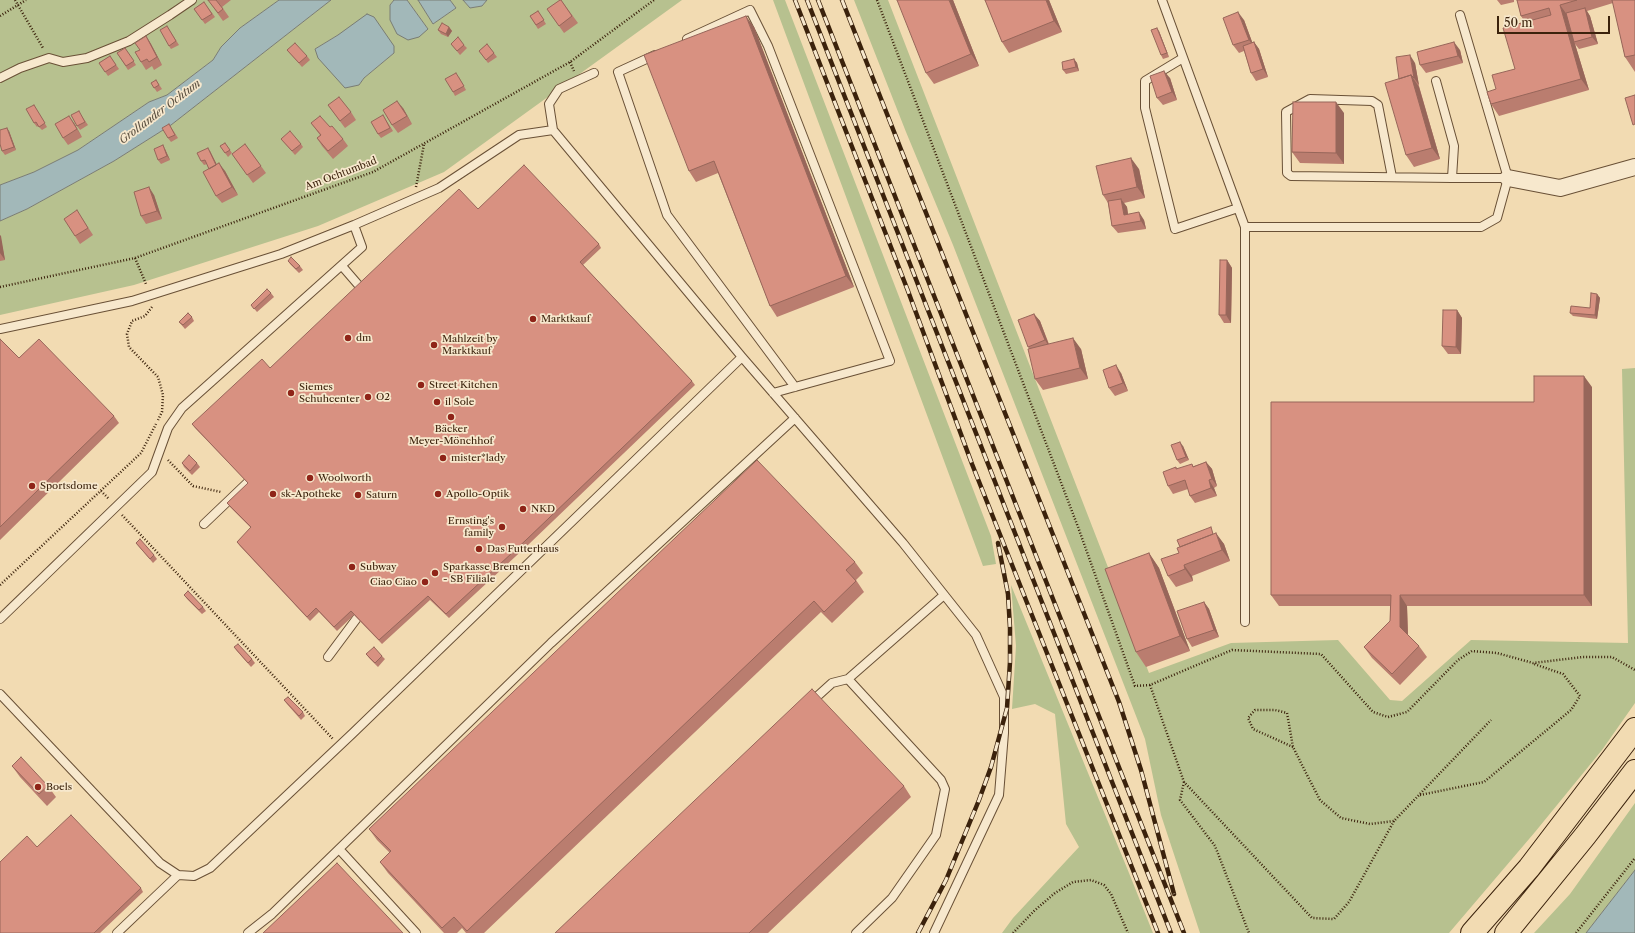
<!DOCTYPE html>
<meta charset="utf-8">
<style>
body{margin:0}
#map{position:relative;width:1635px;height:933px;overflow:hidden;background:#f2dbb2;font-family:"Libre Caslon Text",serif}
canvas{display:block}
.scale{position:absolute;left:1497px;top:16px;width:113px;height:18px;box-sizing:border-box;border:2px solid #3b220c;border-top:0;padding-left:5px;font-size:12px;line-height:14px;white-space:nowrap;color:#3b220c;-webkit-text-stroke:3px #f7e8cd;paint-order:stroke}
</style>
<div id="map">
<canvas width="1635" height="933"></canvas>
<div class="scale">50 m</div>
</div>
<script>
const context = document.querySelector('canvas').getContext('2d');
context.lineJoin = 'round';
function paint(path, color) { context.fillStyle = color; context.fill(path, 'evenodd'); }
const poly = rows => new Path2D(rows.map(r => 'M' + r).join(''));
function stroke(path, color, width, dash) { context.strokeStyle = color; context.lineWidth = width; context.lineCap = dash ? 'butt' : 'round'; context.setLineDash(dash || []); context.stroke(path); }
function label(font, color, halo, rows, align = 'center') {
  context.font = font + ' "Libre Caslon Text",serif'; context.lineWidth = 3.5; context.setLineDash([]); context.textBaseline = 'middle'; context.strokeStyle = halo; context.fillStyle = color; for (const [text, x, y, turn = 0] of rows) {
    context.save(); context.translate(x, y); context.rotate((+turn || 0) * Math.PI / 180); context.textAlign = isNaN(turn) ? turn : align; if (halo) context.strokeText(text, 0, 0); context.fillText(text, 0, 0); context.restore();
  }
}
paint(poly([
 [0,0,279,0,240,28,221,47,213,60,167,95,149,102,78,150,34,172,0,185],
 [331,0,394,0,390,5,428,29,407,0,418,0,433,24,456,8,450,0,463,0,470,8,482,6,487,0,682,0,444,172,318,226,134,285,0,315,0,221,27,209,114,161,171,125],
 [338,35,394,46,394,53,364,78,359,85,345,87,315,49],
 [773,0,785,0,991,536,996,564,983,566],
 [854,0,888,0,1149,673,1231,643,1338,640,1390,700,1402,701,1471,640,1628,643,1622,369,1635,368,1635,703,1602,750,1535,832,1449,933,1200,933,1161,815,1145,739,953,245,906,132],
 [1011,585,1129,873,1153,933,1002,933,1013,918,1079,847,1066,824,1055,714,1035,704,1012,709,1016,646],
 [1635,803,1635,870,1586,933,1534,933,1570,894]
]), '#b7c18f');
const water = poly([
 [279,0,331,0,171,125,114,161,27,209,0,221,0,185,34,172,78,150,149,102,167,95,213,60,221,47,240,28,279,0],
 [394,0,407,0,428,29,419,37,408,40,397,34,390,20,390,5,394,0],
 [418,0,450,0,456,8,433,24,418,0],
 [463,0,487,0,482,6,470,8,463,0],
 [367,14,374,17,394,46,394,53,364,78,359,85,345,88,318,58,315,49,338,35,367,14],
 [1635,870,1635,933,1586,933,1635,870]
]);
paint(water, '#a2b8b9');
stroke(water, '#797c74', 1);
const lane = poly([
 [1162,0,1245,227,1245,622],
 [687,39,750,10,768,46,890,361,773,393],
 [655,55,618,72,667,215,795,387],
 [1183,58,1145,81,1145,108,1175,229,1238,208],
 [594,73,559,89,549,104,553,130,742,357,903,543,976,635,1004,697,1004,733,999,795,934,933],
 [0,78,20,68,49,58,63,62,87,58,129,41,170,15,192,0],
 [1436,81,1454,146,1452,178],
 [1392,177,1378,105,1372,101,1310,99,1286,112,1287,173,1291,176,1452,178,1508,178],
 [1245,227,1481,227,1497,218,1508,178,1460,15],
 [342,266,361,288],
 [0,329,132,301,281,254,354,225,439,188,519,135,553,130],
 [204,524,247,483],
 [0,619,152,472,168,428,182,408,362,247,354,225],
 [328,657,363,610],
 [848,679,941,780,945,789,936,835,892,898,856,933],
 [0,694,160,863,178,875,194,876,210,868,353,733,742,357],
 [811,702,832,683,848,679,944,595],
 [339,849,416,933],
 [117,933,178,875],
 [248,933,272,914,551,643,795,418]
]);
const street = poly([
 [1508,178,1560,188,1635,167]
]);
const highway = poly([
 [1472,933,1529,868,1635,729],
 [1506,933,1585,836,1635,771]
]);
stroke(lane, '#695036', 10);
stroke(street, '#695036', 18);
stroke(highway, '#3b220c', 24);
stroke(poly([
 [15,0,43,48],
 [877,0,1078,527,1135,686,1150,685,1232,650,1321,654,1373,712,1388,717,1407,712,1458,660,1472,651,1497,653,1533,663,1583,657,1612,657,1635,670],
 [0,16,26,0],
 [570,62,574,71],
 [416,187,424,144],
 [135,258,146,284],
 [0,287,135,258,373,172,570,62,654,0],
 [152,307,145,316,132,321,127,334,129,347,158,377,163,395,162,412,158,420],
 [168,460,193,486,221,492],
 [101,491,109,499],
 [122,515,333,739],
 [0,585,141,453,156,424],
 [1150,685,1184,782,1312,918,1334,919,1349,902,1394,821],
 [1293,747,1253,729,1248,718,1255,710,1275,710,1287,713,1293,747,1306,773,1320,800,1341,818,1370,824,1394,821,1491,720],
 [1184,782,1180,800,1215,846,1249,933],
 [1420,795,1484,782,1571,710,1580,696,1563,674,1534,664],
 [1013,933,1034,911,1055,893,1073,882,1091,880,1104,885,1111,894,1128,933],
 [1576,933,1635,858]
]), '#3b220c', 2.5, [1, 2]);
stroke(lane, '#f7e8cd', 8);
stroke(street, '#f7e8cd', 16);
stroke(highway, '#f2dbb2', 22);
const rail = poly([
 [795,0,908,291,972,464,1158,933],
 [807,0,1171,933],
 [818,0,1184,933],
 [842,0,1119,702,1141,770,1174,894],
 [918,933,946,880,979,800,991,767,1007,708,1010,662,1010,628,1008,594,998,543]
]);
stroke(rail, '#3b220c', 4.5);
stroke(rail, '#f7e8cd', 3, [9]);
paint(poly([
 [208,0,231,0,222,7,229,17,223,21],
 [561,0,578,23,564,33,547,9],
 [953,0,979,66,934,84,926,73],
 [985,0,1049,0,1062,32,1009,53,1002,42],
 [1497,0,1514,0,1514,2,1501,5],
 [1517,0,1635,0,1635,72,1625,57,1613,3,1587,11,1590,16,1598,44,1579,49,1575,44,1589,90,1499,116,1491,104,1496,89,1515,69,1525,22,1521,16],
 [204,2,215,17,205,24,194,9],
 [538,11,546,24,538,29,530,16],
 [1244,20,1252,42,1254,42,1259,49,1268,77,1256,81,1251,73,1244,51,1239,53,1233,45],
 [167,26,179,45,171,49,169,46],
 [449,27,452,31,448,37,441,34,438,30],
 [754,27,854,287,777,317,770,306,718,173,696,182,689,171],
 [1159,31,1169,57,1163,59,1161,55],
 [146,36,151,44,162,65,154,70,152,66,146,70,141,62,140,50],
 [451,44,464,45,467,48,460,55],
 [487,44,497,57,488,63,479,51],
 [125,48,136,65,128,70,117,53],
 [287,50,307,56,310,60,302,67],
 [1460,50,1463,63,1426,73,1420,65],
 [110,56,119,69,108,76,99,63],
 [1074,59,1077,63,1079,71,1066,74,1063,70],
 [1415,63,1419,86,1440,159,1414,167,1406,155,1399,79],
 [459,77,466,90,455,96,453,92],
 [1170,78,1177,100,1163,105,1157,98],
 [156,80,162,89,157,92,151,83],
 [34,105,47,127,42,130,38,126,37,127,34,123],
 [328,105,351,112,356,120,345,128],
 [403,108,412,124,398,133,392,125],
 [1344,113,1344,164,1300,163,1292,152],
 [81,115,88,125,80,130,77,126],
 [383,115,393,131,381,138,378,134],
 [74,123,82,137,68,145,63,138],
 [311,123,330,127,343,139,348,146,333,159,322,146,317,138,320,135],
 [169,124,178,138,171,142,168,138],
 [9,131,16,150,5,155,2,151],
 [281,139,301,144,303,147,295,155],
 [225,143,232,153,228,157,220,146],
 [245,144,266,173,253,183,232,154],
 [165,149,170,160,161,164,158,160],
 [210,151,217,165,225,171,238,195,222,203,216,196,209,169,207,164,204,165,201,161],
 [1139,169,1145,198,1124,203,1127,207,1128,214,1144,220,1146,229,1118,233,1112,226,1108,203,1103,195],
 [154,195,162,219,146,224,141,216],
 [478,209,599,244,601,248,583,265,692,381,695,385,529,544,449,618,430,600,382,644,354,615,337,631,319,612,310,621,240,546,237,542,251,528,230,507,227,503,248,483,195,428,192,424,270,368],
 [82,218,93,235,80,244,75,236],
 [0,235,5,260,0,261],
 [1227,260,1232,268,1231,323,1224,323,1219,315],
 [288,261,300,266,303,270,299,273,290,264],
 [271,293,274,297,257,312,251,305],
 [1597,294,1600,298,1597,319,1573,316,1570,313,1590,308],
 [1457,310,1462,318,1461,354,1448,354,1442,346],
 [1034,314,1040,321,1049,344,1081,349,1088,379,1043,390,1035,379,1030,349,1028,347],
 [192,317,194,321,185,329,179,322],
 [0,339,19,358,114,416,119,423,0,540],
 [1121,373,1128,391,1115,396,1109,388],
 [1592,387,1592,606,1407,606,1408,635,1419,646,1427,657,1400,685,1372,658,1364,647,1390,621,1390,606,1279,606,1271,595,1534,402],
 [1183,446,1189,460,1180,464,1177,460],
 [1206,462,1212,469,1217,486,1214,488,1217,496,1195,503,1190,496,1188,489,1173,494,1168,486,1176,467,1177,469,1194,466],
 [182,463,197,463,200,467,192,475,184,467],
 [1215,534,1224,544,1230,561,1192,576,1193,581,1176,587,1168,576,1179,553],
 [136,543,154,555,157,559,153,563],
 [1149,553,1159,568,1190,651,1146,667,1136,652],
 [855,562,863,573,856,580,864,592,832,623,821,612,484,933,466,933,462,928,457,933,444,933,388,873,380,862,390,853,377,840,369,829],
 [184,595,203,607,206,611,202,614,187,599],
 [1204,602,1209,609,1219,637,1192,647,1187,639],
 [234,647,252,659,255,663,251,667,237,651],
 [366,654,382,656,385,659,378,667,369,658],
 [284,700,303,712,305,716,301,720,287,704],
 [12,766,48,786,56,797,47,806,20,777],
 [904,786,911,797,768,933,555,933],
 [37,847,141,888,143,892,100,933,0,933]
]), '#ba7d6f');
paint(poly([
 [949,0,953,0,979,66,971,54],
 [1046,0,1049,0,1062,32,1054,21],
 [1560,5,1568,16,1574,42,1575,44,1589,90,1581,79],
 [1585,8,1590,16,1598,44,1592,37],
 [1238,12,1244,20,1254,47,1249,40],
 [746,16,754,27,854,287,846,276],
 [449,27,452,31,448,37,446,34],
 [1157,28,1159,31,1169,57,1167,53],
 [146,36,151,44,162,65,157,57],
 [1254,42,1259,49,1268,77,1263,69],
 [1454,42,1460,50,1463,63,1458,56],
 [1410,55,1415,63,1419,85,1414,78],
 [1074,59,1077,63,1079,71,1076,67],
 [1164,71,1170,78,1177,100,1172,92],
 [1411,75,1419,87,1440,159,1432,148],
 [397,101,403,108,412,124,407,116],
 [1336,102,1344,113,1344,164,1336,153],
 [69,116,74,123,82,137,77,129],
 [7,128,9,131,16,150,14,147],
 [163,145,165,149,170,160,167,156],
 [208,148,210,151,220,171,217,167],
 [1131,158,1139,169,1145,198,1137,187],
 [219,163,225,171,238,195,232,187],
 [149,187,154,195,162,219,157,211],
 [1121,199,1127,207,1129,222,1124,215],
 [1139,212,1144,220,1146,229,1141,221],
 [0,235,1,236,5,260,0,253],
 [1227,260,1232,268,1231,323,1226,315],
 [1597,294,1600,298,1597,319,1595,315],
 [1457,310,1462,318,1461,354,1456,347],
 [1034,314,1040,321,1050,348,1045,340],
 [1073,338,1081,349,1088,379,1080,368],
 [1116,365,1121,373,1128,391,1123,383],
 [1584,376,1592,387,1592,606,1584,595],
 [1180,442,1183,446,1189,460,1186,457],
 [1206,462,1212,469,1217,486,1212,479],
 [1209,480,1214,488,1217,496,1211,488],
 [1216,533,1224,544,1230,561,1222,550],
 [1149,553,1159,568,1190,651,1180,636],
 [1184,565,1192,576,1193,581,1185,569],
 [1400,595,1407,606,1408,638,1400,627],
 [1204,602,1209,609,1219,637,1214,630]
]), '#97665a');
const building = poly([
 [208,0,216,0,223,9,218,13,208,0],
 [560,0,561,0,572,16,559,26,547,9,560,0],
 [897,0,949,0,971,54,926,73,897,0],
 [985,0,1046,0,1054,21,1002,42,985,0],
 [1517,0,1577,0,1560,5,1581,79,1491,104,1487,92,1496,89,1492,75,1515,69,1503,28,1551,15,1549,8,1521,16,1517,0],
 [1612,0,1635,0,1635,55,1625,57,1612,0],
 [204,2,212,14,202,20,194,9,204,2],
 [1585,8,1592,37,1574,42,1566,13,1585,8],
 [538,11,544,20,536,25,530,16,538,11],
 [1238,12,1249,40,1233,45,1223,18,1238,12],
 [746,16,846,276,770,306,714,161,689,171,644,55,746,16],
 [442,23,449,27,446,34,438,30,442,23],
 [167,26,176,41,169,46,160,30,167,26],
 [1157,28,1167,53,1161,55,1151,30,1157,28],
 [146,36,157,57,149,62,147,59,141,62,135,52,140,50,135,43,146,36],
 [458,37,464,45,457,51,451,44,458,37],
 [1254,42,1263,69,1251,73,1243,46,1254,42],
 [1454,42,1458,56,1420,65,1417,52,1454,42],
 [295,43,307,56,299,63,287,50,295,43],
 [487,44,494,53,486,60,479,51,487,44],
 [125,48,134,61,126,66,117,53,125,48],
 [1410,55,1414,78,1411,75,1399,79,1396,57,1410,55],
 [110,56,116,65,105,72,99,63,110,56],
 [1074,59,1076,67,1063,70,1062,62,1074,59],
 [1164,71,1172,92,1157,98,1150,76,1164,71],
 [456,73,464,86,453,92,445,79,456,73],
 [1411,75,1432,148,1406,155,1385,83,1411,75],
 [156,80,159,85,154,88,151,83,156,80],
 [1635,95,1635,124,1633,125,1625,98,1635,95],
 [339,97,351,112,340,121,328,105,339,97],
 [397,101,407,116,392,125,383,110,397,101],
 [1293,102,1336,102,1336,153,1292,152,1293,102],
 [34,105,45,123,39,127,36,122,34,123,26,109,34,105],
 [79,111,85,122,77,126,71,115,79,111],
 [383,115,390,128,378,134,371,122,383,115],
 [69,116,77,129,63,138,55,124,69,116],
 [320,116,330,127,332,126,343,139,328,151,317,138,321,135,311,123,320,116],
 [169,124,175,135,168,138,162,128,169,124],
 [7,128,14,147,2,151,0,144,0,130,7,128],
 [290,131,301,144,292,151,281,139,290,131],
 [225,143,230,150,225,153,220,146,225,143],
 [245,144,261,166,247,175,232,154,245,144],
 [163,145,167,156,158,160,154,149,163,145],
 [208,148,216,165,209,169,205,160,201,161,197,153,208,148],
 [1131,158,1137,187,1103,195,1096,166,1131,158],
 [219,163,232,187,216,196,203,172,219,163],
 [524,165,599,244,580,262,692,381,526,540,446,614,428,596,379,640,351,611,334,627,316,608,307,617,237,542,251,527,227,503,248,483,192,424,262,359,270,368,459,189,478,209,524,165],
 [149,187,157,211,141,216,134,192,149,187],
 [1121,199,1124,215,1139,212,1141,221,1112,226,1108,201,1121,199],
 [77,210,88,228,75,236,64,219,77,210],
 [291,257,300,266,296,269,288,261,291,257],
 [1220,260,1227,260,1226,315,1219,315,1220,260],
 [267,289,271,293,254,309,251,305,267,289],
 [1591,293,1597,294,1595,315,1570,313,1571,306,1590,308,1591,293],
 [1443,310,1457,310,1456,347,1442,346,1443,310],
 [188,313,192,317,183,325,179,322,188,313],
 [1034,314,1045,340,1028,347,1018,320,1034,314],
 [1073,338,1080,368,1035,379,1028,349,1073,338],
 [0,339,19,358,39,339,114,416,0,527,0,339],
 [1116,365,1123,383,1109,388,1103,370,1116,365],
 [1534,376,1584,376,1584,595,1400,595,1400,627,1419,646,1392,674,1364,647,1390,621,1391,595,1271,595,1271,402,1534,402,1534,376],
 [1180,442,1186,457,1177,460,1171,445,1180,442],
 [189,455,197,463,190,471,182,463,189,455],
 [757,460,855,562,846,570,856,581,824,612,814,601,467,931,454,917,442,928,380,862,391,851,369,829,757,460],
 [1206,462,1212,479,1209,480,1211,488,1190,496,1185,480,1168,486,1163,472,1176,467,1176,469,1192,464,1193,467,1206,462],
 [1211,527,1213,534,1180,547,1177,540,1211,527],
 [1216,533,1222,550,1184,565,1185,569,1168,576,1161,559,1179,553,1177,548,1216,533],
 [140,539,154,555,150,559,136,543,140,539],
 [1149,553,1180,636,1136,652,1105,569,1149,553],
 [188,591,203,607,199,610,184,595,188,591],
 [1204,602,1214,630,1187,639,1177,611,1204,602],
 [238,644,252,659,248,663,234,647,238,644],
 [374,647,382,656,375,663,366,654,374,647],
 [812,689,904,786,749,933,555,933,812,689],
 [288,697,303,712,299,716,284,700,288,697],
 [21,757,48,786,39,794,12,766,21,757],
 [71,815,141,888,94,933,0,933,0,862,27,836,37,847,71,815],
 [337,863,403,933,263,933,337,863]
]);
paint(building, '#d89181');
stroke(building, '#97665a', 1);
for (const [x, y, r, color] of [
 [533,319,4,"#8f2418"],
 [348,338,4,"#8f2418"],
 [434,345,4,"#8f2418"],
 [421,385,4,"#8f2418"],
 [291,393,4,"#8f2418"],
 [368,397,4,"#8f2418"],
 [437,402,4,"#8f2418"],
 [451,417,4,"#8f2418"],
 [443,458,4,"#8f2418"],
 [310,478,4,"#8f2418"],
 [32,486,4,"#8f2418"],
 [273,494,4,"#8f2418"],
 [438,494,4,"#8f2418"],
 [358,495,4,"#8f2418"],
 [523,509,4,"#8f2418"],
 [502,527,4,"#8f2418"],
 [479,549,4,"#8f2418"],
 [352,567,4,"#8f2418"],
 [435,573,4,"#8f2418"],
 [425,582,4,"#8f2418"],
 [38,787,4,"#8f2418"]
]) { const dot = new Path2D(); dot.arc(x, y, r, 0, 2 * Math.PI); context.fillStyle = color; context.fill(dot); stroke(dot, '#f7e8cd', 1.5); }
label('10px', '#3b220c', '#f7e8cd', [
 ["Am Ochtumbad",341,174,-21]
]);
label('10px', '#3b220c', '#f7e8cd', [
 ["Marktkauf",541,319],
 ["dm",356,338],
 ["Mahlzeit by",442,339],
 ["Marktkauf",442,351],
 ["Street Kitchen",429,385],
 ["Siemes",299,387],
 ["Schuhcenter",299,399],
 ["O2",376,397],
 ["il Sole",445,402],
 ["Bäcker",451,429,"center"],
 ["Meyer-Mönchhof",451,441,"center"],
 ["mister*lady",451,458],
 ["Woolworth",318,478],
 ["Sportsdome",40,486],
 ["sk-Apotheke",281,494],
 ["Apollo-Optik",446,494],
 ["Saturn",366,495],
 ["NKD",531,509],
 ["Ernsting's",494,521,"right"],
 ["family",494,533,"right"],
 ["Das Futterhaus",487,549],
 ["Subway",360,567],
 ["Sparkasse Bremen",443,567],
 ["- SB Filiale",443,579],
 ["Ciao Ciao",417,582,"right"],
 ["Boels",46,787]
], 'left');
label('italic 11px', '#5a4f40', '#f7e8cd', [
 ["Grollander Ochtum",160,112,-37]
]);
</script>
